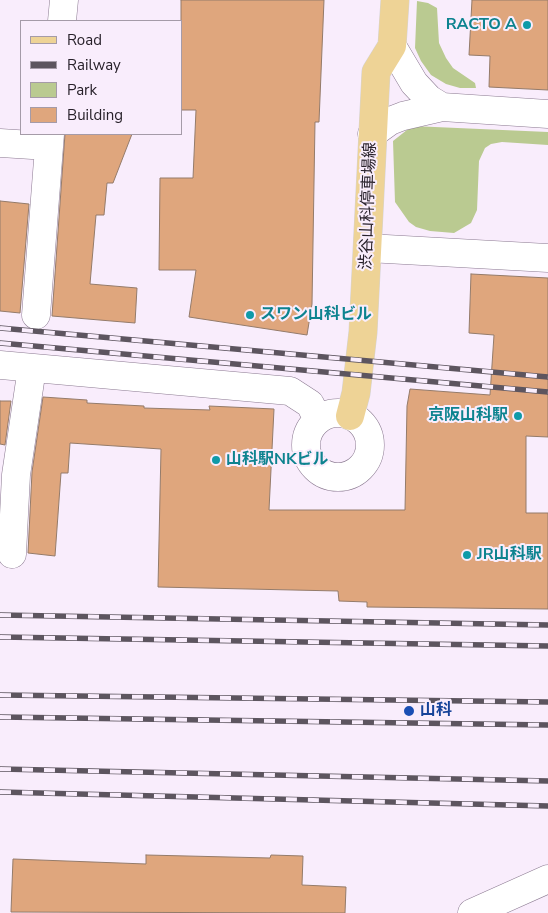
<!DOCTYPE html>
<meta charset="utf-8">
<style>
body{margin:0}
#map{position:relative;width:548px;height:913px;overflow:hidden;background:#f9edfc;font-family:"Nunito Sans",sans-serif}
canvas{display:block}
.legend{position:absolute;left:20px;top:20px;width:162px;height:115px;box-sizing:border-box;background:#f9edfc;border:1px solid #a59ba8;margin:0;padding:6px 9px;list-style:none;font-size:15px;color:#28212a}
.legend li{display:flex;align-items:center;gap:10px;height:25px}
.legend b{width:25px;border:1px solid #a59ba8}
</style>
<div id="map">
<canvas width="548" height="913"></canvas>
<ul class="legend">
<li><b style="height:6px;background:#eed396"></b>Road</li>
<li><b style="height:6px;background:#5d555f"></b>Railway</li>
<li><b style="height:14px;background:#baca91"></b>Park</li>
<li><b style="height:14px;background:#dfa67d"></b>Building</li>
</ul>
</div>
<script>
const context = document.querySelector('canvas').getContext('2d');
context.lineJoin = 'round';
function paint(path, color) { context.fillStyle = color; context.fill(path, 'evenodd'); }
const poly = rows => new Path2D(rows.map(r => 'M' + r).join(''));
function stroke(path, color, width, dash) { context.strokeStyle = color; context.lineWidth = width; context.lineCap = dash ? 'butt' : 'round'; context.setLineDash(dash || []); context.stroke(path); }
function label(font, color, halo, rows, align = 'center') {
  context.font = font + ' "Nunito Sans","Noto Sans JP",sans-serif'; context.lineWidth = 4; context.setLineDash([]); context.textBaseline = 'middle'; context.strokeStyle = halo; context.fillStyle = color; for (const [text, x, y, turn = 0] of rows) {
    context.save(); context.translate(x, y); context.rotate((+turn || 0) * Math.PI / 180); context.textAlign = isNaN(turn) ? turn : align; if (halo) context.strokeText(text, 0, 0); context.fillText(text, 0, 0); context.restore();
  }
}
paint(poly([
 [417,1,428,3,437,8,439,43,446,58,453,68,475,83,476,88,460,88,446,84,431,75,421,61,415,48],
 [412,126,548,132,548,145,502,142,491,144,485,148,479,161,477,210,471,223,454,233,430,231,416,227,409,222,395,202,393,141]
]), '#baca91');
const building = poly([
 [181,0,324,0,319,122,315,122,312,304,307,335,189,317,196,270,159,270,160,178,193,178,196,110,181,110,181,0],
 [472,0,548,0,548,90,489,87,490,56,469,55,472,0],
 [65,134,132,134,113,183,107,183,104,215,96,215,90,284,137,288,135,323,52,316,65,134],
 [0,201,29,204,20,313,0,311,0,201],
 [471,274,548,278,548,437,526,436,526,513,548,513,548,609,367,607,367,602,339,601,338,591,158,587,161,449,70,443,68,473,61,473,55,556,28,553,32,472,43,397,87,400,87,403,144,406,144,408,210,410,209,406,274,409,269,510,405,510,407,406,410,389,490,395,494,335,469,333,471,274],
 [0,401,11,401,5,445,0,444,0,401],
 [146,855,270,858,271,855,303,856,302,885,346,887,345,913,11,912,13,859,146,864,146,855]
]);
paint(building, '#dfa67d');
stroke(building, '#947b6a', 1);
const minor = poly([
 [62,21,64,0],
 [392,46,414,83,429,99,442,107],
 [372,134,390,121,403,116,442,107,548,114],
 [0,143,48,146],
 [368,248,548,258],
 [36,315,50,134],
 [0,365,290,391,310,404,318,420],
 '306 445a32 32 0 1 1 64 0a32 32 0 1 1-64 0Z',
 [12,554,16,475,32,368],
 [472,913,548,879]
]);
const major = poly([
 [350,416,356,393,363,332,376,72,392,46,395,0]
]);
stroke(minor, '#8b7a91', 29);
stroke(major, '#d4d3d4', 29);
stroke(minor, '#fff', 28);
stroke(major, '#eed396', 28);
const rail = poly([
 [0,328,548,377],
 [0,343,548,392],
 [0,615,548,625],
 [0,637,548,646],
 [0,695,548,702],
 [0,717,548,725],
 [0,769,548,781],
 [0,792,548,806]
]);
stroke(rail, '#5d555f', 5.5);
stroke(rail, '#f9edfc', 4, [11]);
for (const [x, y, r, color] of [
 [527,25,5,"#0f9aa8"],
 [250,315,5,"#0f9aa8"],
 [518,416,5,"#0f9aa8"],
 [216,460,5,"#0f9aa8"],
 [467,555,5,"#0f9aa8"],
 [409,711,6,"#1a4fb4"]
]) { const dot = new Path2D(); dot.arc(x, y, r, 0, 2 * Math.PI); context.fillStyle = color; context.fill(dot); stroke(dot, '#f9edfc', 2); }
label('bold 16px', '#0d838f', '#f9edfc', [
 ["RACTO A",517,25,"right"],
 ["スワン山科ビル",260,315],
 ["京阪山科駅",508,416,"right"],
 ["山科駅NKビル",226,460],
 ["JR山科駅",477,555]
], 'left');
label('16px', '#28212a', '#f9edfc', [
 ["渋谷山科停車場線",369,206,-88]
]);
label('bold 16px', '#164399', '#f9edfc', [
 ["山科",420,711]
], 'left');
</script>
